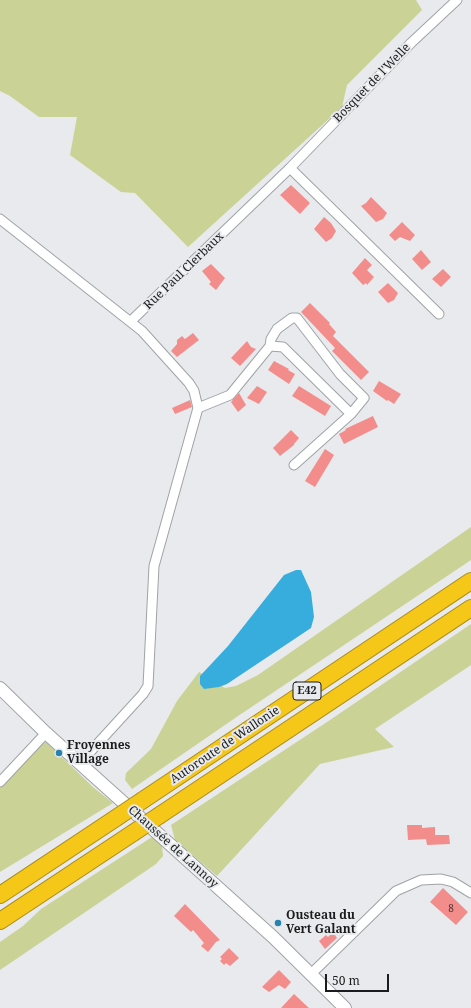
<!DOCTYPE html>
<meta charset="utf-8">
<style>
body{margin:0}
#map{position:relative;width:471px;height:1008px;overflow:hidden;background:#e8eaed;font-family:"Noto Serif",serif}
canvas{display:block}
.scale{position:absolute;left:325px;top:974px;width:64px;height:18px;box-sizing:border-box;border:2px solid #1b1c1d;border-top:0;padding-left:5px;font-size:12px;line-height:14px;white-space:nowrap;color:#1b1c1d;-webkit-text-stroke:3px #e8eaed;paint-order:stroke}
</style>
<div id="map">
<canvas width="471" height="1008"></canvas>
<div class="scale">50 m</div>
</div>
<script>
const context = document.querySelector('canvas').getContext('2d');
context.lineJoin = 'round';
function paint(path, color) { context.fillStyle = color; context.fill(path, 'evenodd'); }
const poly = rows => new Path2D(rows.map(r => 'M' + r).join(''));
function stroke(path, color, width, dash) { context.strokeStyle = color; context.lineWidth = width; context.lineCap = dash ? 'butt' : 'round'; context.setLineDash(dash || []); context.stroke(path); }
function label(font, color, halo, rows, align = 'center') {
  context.font = font + ' "Noto Serif",serif'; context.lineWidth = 4; context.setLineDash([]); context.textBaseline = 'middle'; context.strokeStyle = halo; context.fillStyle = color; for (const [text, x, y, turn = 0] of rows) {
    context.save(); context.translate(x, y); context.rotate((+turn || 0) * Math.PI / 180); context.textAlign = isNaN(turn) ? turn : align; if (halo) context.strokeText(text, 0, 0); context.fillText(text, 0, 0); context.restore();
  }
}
paint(poly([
 [0,0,416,0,422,10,347,85,342,107,188,247,135,193,121,192,70,155,77,117,39,117,10,96,0,91],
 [471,527,471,560,238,716,132,789,125,780,126,773,151,749,177,701,199,672,225,688,236,686,258,675],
 [471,624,471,665,375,729,394,747,320,764,217,876,175,840,171,825,330,720],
 [46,742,94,788,113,803,0,872,0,787,34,748],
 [152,837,162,845,163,856,156,864,0,970,0,942,23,926,41,909]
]), '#cad295');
paint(poly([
 [296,570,301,570,311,592,314,617,311,628,227,684,219,687,204,689,200,684,200,676,228,646,284,575]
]), '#37addd');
paint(poly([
 [291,185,310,203,300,214,280,195],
 [371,197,387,213,383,219,376,222,361,206,366,203],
 [324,217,331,223,336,231,332,238,326,242,314,229],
 [402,222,415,235,410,241,400,237,395,241,389,235],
 [421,250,431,262,422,270,412,259],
 [365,258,372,265,367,270,374,277,367,285,366,283,363,285,352,273],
 [211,264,225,278,216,290,209,284,211,282,202,271],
 [443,269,451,277,441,287,432,279],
 [388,283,398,293,394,300,388,303,378,292],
 [310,303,330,323,329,324,336,332,333,336,369,372,361,380,332,351,335,348,301,312],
 [193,333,199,340,177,357,171,351,177,344,177,340,182,336,185,339],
 [247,341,251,347,256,349,240,366,231,358],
 [274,361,289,369,288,370,295,374,289,384,268,370],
 [379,381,401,394,394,404,388,400,387,401,373,391],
 [257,386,267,392,259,404,247,398],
 [299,386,331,406,325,416,292,396],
 [239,393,246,405,238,412,231,402],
 [190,400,192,407,175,414,172,408],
 [373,416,378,427,344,444,339,434,346,430,345,429],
 [291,430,299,438,294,444,294,445,280,456,273,448],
 [325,449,334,455,315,487,305,481],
 [407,825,422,825,422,828,435,827,435,835,449,835,450,844,427,845,426,839,408,840],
 [443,888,468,912,456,925,430,902],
 [185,904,220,940,216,942,208,952,201,946,204,943,193,930,191,932,174,916],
 [333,932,337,938,325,949,319,941,326,935,328,937],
 [229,948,239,958,230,966,226,963,224,965,220,961,222,959,220,957],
 [279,970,291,982,285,989,279,985,269,992,262,987],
 [294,994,309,1008,281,1008]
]), '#f28d8c');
const street = poly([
 [290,168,439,314],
 [0,219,142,331,189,383,194,391,198,408,154,566,148,686,143,694,80,763],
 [131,321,290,168,411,43,457,0],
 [270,346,271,339,277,329,292,318,297,318,340,374,364,398,351,414],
 [198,408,230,395,270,346,283,347,351,414,294,465],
 [0,782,46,733],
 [311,974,396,891,421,880,441,879,453,882,471,893]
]);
const secondary = poly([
 [0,688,46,733,273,937,345,1008]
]);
const highway = poly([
 [143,800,471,581],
 [160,815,471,608],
 [0,895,116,818],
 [0,921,133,833]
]);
stroke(street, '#a0a3a5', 11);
stroke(secondary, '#a0a3a5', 14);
stroke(highway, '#a88b1a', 18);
stroke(street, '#fff', 9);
stroke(secondary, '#fff', 12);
stroke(highway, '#f4c718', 16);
const highwayBridge = poly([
 [116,818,143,800],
 [133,833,160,815]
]);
stroke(highwayBridge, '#a88b1a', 18, []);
stroke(highwayBridge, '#f4c718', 16);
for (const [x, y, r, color] of [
 [59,753,4,"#2683b0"],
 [278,923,4,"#2683b0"]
]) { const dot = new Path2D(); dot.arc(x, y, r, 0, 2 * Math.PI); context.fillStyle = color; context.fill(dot); stroke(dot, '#e8eaed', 1.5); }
label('10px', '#513839', null, [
 ["8",451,909]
]);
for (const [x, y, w] of [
 [307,691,28]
]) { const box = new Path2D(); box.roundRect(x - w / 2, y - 9, w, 18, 3); context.fillStyle = '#e8eaed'; context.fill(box); stroke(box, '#1b1c1d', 1); }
label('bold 11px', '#1b1c1d', null, [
 ["E42",307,691]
]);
label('12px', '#1b1c1d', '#e8eaed', [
 ["Bosquet de l'Welle",372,83,-46],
 ["Rue Paul Clerbaux",184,271,-44],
 ["Autoroute de Wallonie",225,745,-34],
 ["Chaussée de Lannoy",173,847,42]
]);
label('bold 12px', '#1b1c1d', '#e8eaed', [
 ["Froyennes",67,746],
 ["Village",67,760],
 ["Ousteau du",286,916],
 ["Vert Galant",286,930]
], 'left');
</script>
